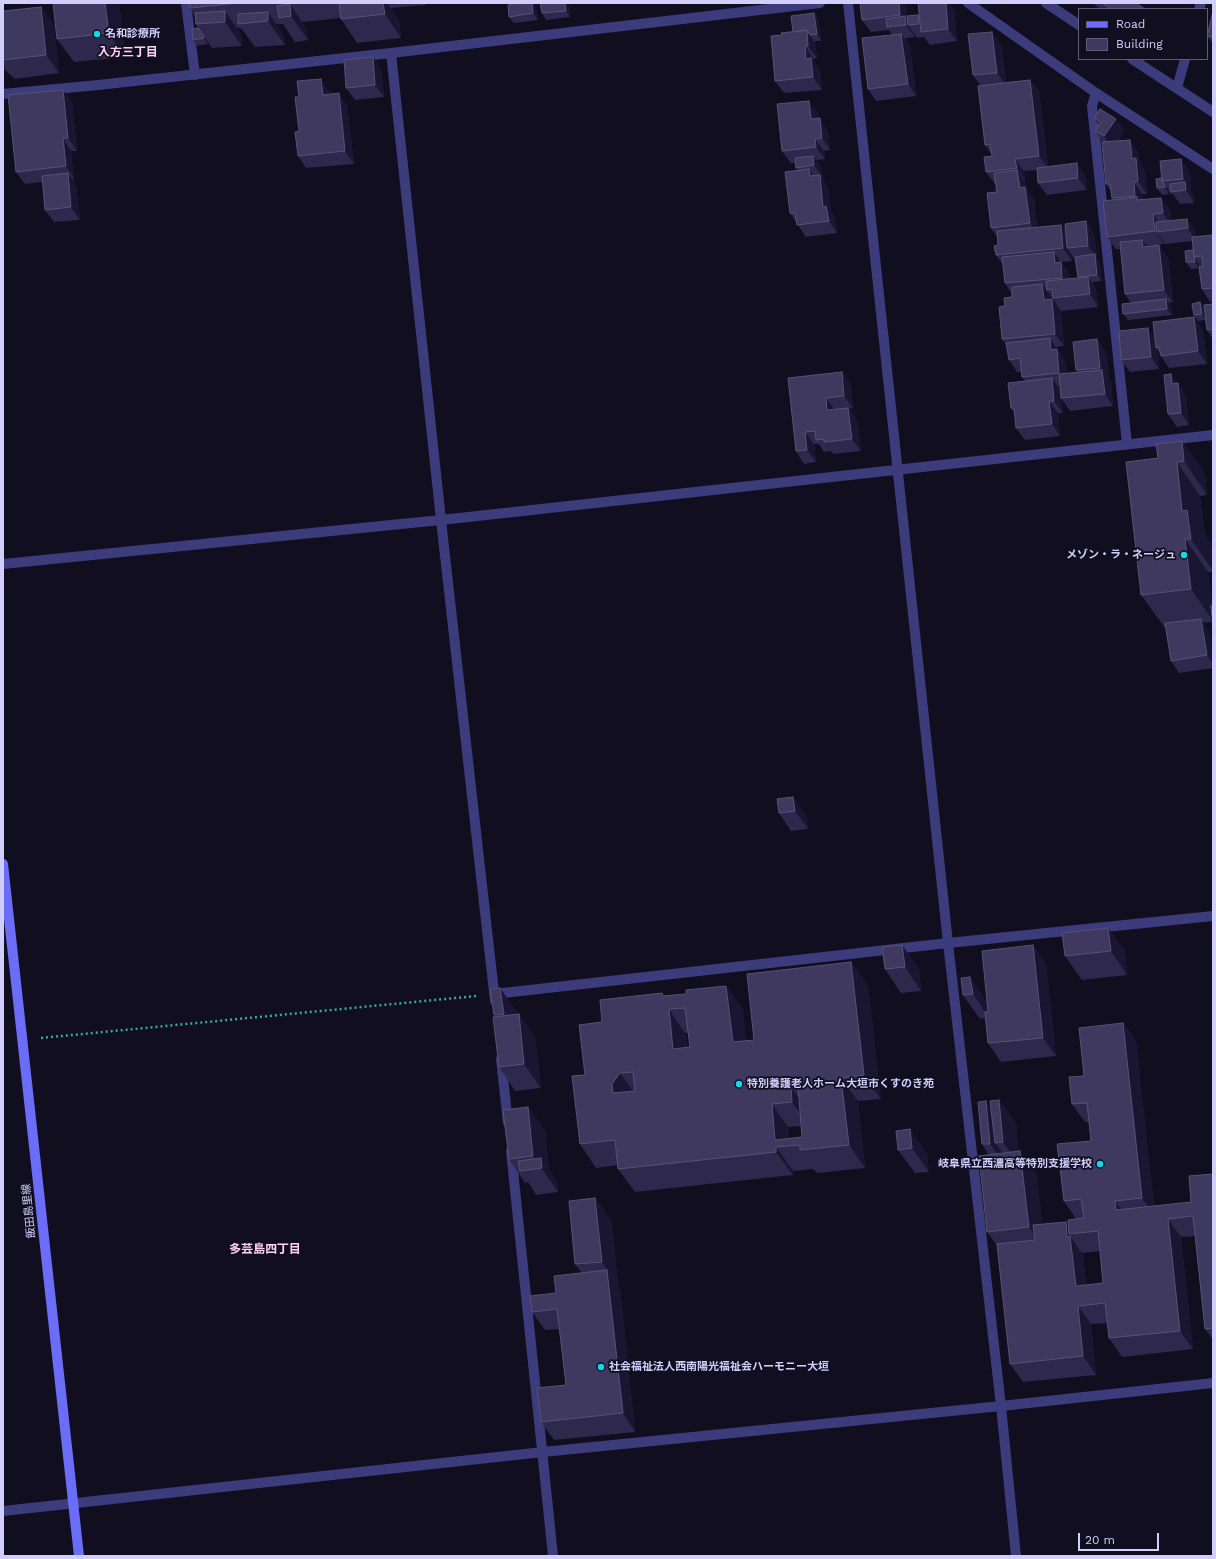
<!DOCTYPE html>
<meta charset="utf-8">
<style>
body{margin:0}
#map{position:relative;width:1216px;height:1559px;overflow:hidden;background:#100e1f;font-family:"Work Sans",sans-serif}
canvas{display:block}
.frame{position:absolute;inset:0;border:4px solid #d2cefc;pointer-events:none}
.legend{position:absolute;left:1078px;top:8px;width:130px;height:52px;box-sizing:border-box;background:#100e1f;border:1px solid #5e5b77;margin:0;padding:5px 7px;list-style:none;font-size:12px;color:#d2cefc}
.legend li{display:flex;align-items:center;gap:8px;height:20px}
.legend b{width:20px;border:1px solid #5e5b77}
.scale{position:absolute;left:1078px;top:1533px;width:81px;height:18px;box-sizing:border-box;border:2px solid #d2cefc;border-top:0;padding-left:5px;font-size:12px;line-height:14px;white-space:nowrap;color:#d2cefc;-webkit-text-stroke:3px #100e1f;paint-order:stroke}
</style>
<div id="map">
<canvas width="1216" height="1559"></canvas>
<div class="frame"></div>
<ul class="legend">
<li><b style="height:5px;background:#6b6df6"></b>Road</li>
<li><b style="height:11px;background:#3f395f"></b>Building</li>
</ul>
<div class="scale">20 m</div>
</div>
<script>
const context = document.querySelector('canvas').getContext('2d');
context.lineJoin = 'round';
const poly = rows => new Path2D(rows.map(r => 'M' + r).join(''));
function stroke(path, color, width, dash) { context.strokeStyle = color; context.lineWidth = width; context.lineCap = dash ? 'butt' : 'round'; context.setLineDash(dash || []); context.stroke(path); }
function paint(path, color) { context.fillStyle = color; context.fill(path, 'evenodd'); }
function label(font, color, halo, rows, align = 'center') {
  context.font = font + ' "Work Sans","Noto Sans JP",sans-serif'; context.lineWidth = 3.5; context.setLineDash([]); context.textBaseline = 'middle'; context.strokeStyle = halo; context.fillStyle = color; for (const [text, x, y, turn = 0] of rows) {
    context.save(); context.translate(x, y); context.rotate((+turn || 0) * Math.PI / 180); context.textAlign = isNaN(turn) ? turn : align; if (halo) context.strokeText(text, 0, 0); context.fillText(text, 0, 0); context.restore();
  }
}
stroke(poly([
 [41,1038,476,996]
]), '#35aa9e', 2.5, [2, 3]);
stroke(poly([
 [186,3,195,75],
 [848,3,948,943,1001,1406,1016,1556],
 [968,3,1096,93,1213,169],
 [1046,3,1079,25],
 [1199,9,1201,3],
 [391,53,441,520,495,1001],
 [1132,59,1213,112],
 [1177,88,1185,59],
 [1096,93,1092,106,1127,444],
 [3,94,98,85,391,53,820,3],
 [3,564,441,520,1213,435],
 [494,994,948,943,1213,916],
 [501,1059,508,1123],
 [511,1151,553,1556],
 [3,1511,543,1452,1001,1406,1213,1383]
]), '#3c3b7b', 10);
stroke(poly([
 [3,864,79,1556]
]), '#6b6df6', 10);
paint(poly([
 [119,3,125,57,74,62,57,39],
 [189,3,426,3,426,5,391,8,399,20,401,38,357,43,341,19,341,18,302,22,306,28,308,40,295,42,283,24,276,24,284,36,285,45,255,47,241,28,237,28,241,34,242,46,212,48,208,42,208,44,197,46,193,40,198,28,196,24,195,16,190,8],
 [521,3,533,3,536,8,538,20,514,23,509,17],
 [860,3,906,3,907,16,918,15,919,17,954,9,957,41,930,45,924,37,917,38,914,34,915,37,905,38,910,46,916,96,876,101,868,89,892,35,889,30,871,32,862,20],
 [1092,3,1136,3,1145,9,1101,9],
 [569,5,570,17,546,20,542,13],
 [41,7,54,25,59,73,15,79,5,70,3,67,3,11],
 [1213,11,1213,44,1207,36],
 [814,13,818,19,821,41,815,41,815,43,817,58,813,59,814,61,820,71,822,90,784,93,775,81,782,35,793,32],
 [1001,44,1006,82,1030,80,1039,92,1048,166,1085,175,1087,190,1047,195,1038,183,1037,170,1024,171,1025,180,1024,180,1026,183,1027,190,1034,199,1037,227,1061,225,1066,231,1086,221,1094,234,1097,257,1099,261,1102,281,1092,282,1096,289,1098,307,1061,311,1048,292,1051,296,1051,299,1061,311,1064,346,1056,347,1058,350,1059,352,1065,362,1067,374,1078,372,1076,370,1106,352,1109,380,1111,382,1113,406,1070,411,1061,398,1063,413,1058,413,1060,436,1025,440,1016,428,1015,414,1011,408,1025,381,1022,377,1021,372,1017,372,1009,360,1007,346,1002,339,1005,306,1012,297,1012,294,1005,283,1003,265,996,255,998,245,997,237,991,228,997,192,996,184,995,184,986,172,992,156,992,155,985,145,980,85,973,75],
 [1071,254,1075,260,1078,278,1070,278,1069,274,1061,262,1072,261],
 [1058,386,1060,386,1060,390],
 [373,57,381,69,384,97,355,100,346,88],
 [63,90,72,102,77,151,71,151,74,179,72,179,76,185,80,220,54,222,45,210,43,182,25,184,16,172],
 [329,91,330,94,347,105,354,164,306,168,298,156,299,131,299,97],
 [818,113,818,118,828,131,830,150,824,151,825,159,816,160,821,168,823,178,822,178,828,188,831,213,835,218,837,233,806,237,790,213,798,170,796,168,795,163,791,163,782,151],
 [1094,118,1116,119,1124,131,1118,141,1138,152,1140,163,1145,171,1147,194,1142,194,1143,200,1161,198,1170,210,1171,221,1196,231,1196,237,1213,235,1213,301,1210,302,1202,289,1199,268,1191,269,1186,262,1193,250,1192,241,1165,244,1164,242,1164,244,1146,246,1168,258,1173,302,1169,303,1171,305,1172,315,1128,320,1123,314,1131,303,1125,294,1120,249,1116,249,1107,237,1113,200,1112,198,1111,191,1106,184,1103,142,1095,131,1099,125],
 [1190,171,1191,192,1193,195,1194,203,1180,204,1173,194,1171,194,1169,191,1169,194,1162,195,1157,188,1162,178],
 [1200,302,1204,308,1213,304,1213,339,1207,330,1205,320,1198,321,1194,315],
 [1203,330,1207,364,1169,368,1161,356,1158,350,1159,369,1130,372,1121,360,1155,338],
 [842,372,851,384,853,408,849,409,857,420,861,451,833,454,831,451,824,452,819,444,814,444,816,462,804,464,796,451,788,378],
 [1171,374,1186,396,1189,425,1177,427,1168,414],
 [1182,441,1205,474,1207,495,1200,496,1205,535,1211,544,1213,565,1213,572,1208,572,1212,606,1213,606,1213,622,1203,623,1209,632,1213,654,1213,668,1179,673,1171,661,1166,628,1165,628,1141,595,1158,458],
 [793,797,806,816,808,829,791,831,779,813],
 [1108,928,1125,951,1127,975,1082,980,1065,956],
 [1033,945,1046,964,1056,1056,1001,1062,988,1043,985,1018,980,1019,963,995,961,978,987,1001,988,1008],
 [882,947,919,968,921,991,901,993,885,969],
 [851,962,868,986,881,1099,858,1101,865,1168,817,1173,813,1169,793,1171,793,1175,635,1192,618,1169,618,1165,596,1168,580,1144,602,1022,664,996,686,994,726,986,743,1010,746,1041,754,1040],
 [685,1033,688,1033,690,1047,687,1047],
 [801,1126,802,1137,789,1139,788,1127],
 [517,1012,517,1014,519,1014,535,1038,541,1088,515,1091,499,1067,495,1016,494,1015],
 [1123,1023,1136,1041,1154,1206,1191,1202,1213,1174,1213,1340,1205,1329,1195,1236,1181,1237,1193,1349,1122,1357,1109,1338,1108,1323,1091,1324,1096,1375,1023,1382,1010,1364,998,1247,987,1232,989,1155,982,1144,991,1109,999,1100,1016,1123,1018,1151,1020,1151,1037,1175,1042,1224,1066,1222,1068,1225,1084,1218,1076,1219,1064,1201,1091,1141,1089,1122,1085,1122,1072,1104,1084,1076],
 [1079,1249,1082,1253,1100,1251,1103,1283,1086,1285,1083,1255],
 [528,1107,545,1131,549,1170,557,1182,558,1192,536,1195,528,1182,525,1183,509,1159],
 [896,1131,927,1153,929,1172,915,1173,898,1150],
 [595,1198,612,1222,618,1285,617,1285,620,1288,635,1432,554,1440,541,1422,566,1385,560,1329,545,1330,532,1312,582,1273,575,1264]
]), '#2d284c');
paint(poly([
 [105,3,119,3,125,57,109,33],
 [383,3,387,3,399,20,401,38,385,14],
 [532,3,533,3,536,8,538,20,533,13],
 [565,3,568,3,569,5,570,17,566,11],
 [899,3,906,3,908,25,914,34,915,37,906,25,905,22,900,15],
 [946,3,949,3,954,9,957,41,948,29],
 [290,4,306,28,308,40,291,16],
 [41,7,54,25,59,73,46,55],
 [225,11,241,34,242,46,225,22],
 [268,12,284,36,285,45,268,21],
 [814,13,818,19,821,41,817,34],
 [918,15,926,27,924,32,919,24],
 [807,30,815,43,817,58,808,46],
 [992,32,1001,44,1006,85,997,73],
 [901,34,910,46,916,96,908,84],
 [204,36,208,42,208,44,204,38],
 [805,46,813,59,814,61,820,71,822,90,813,77,806,59],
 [373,57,381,69,384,97,375,85],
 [321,79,329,91,331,107,323,95],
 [1030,80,1039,92,1048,168,1039,156],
 [63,90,72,102,77,151,68,138],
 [339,93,347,105,354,164,345,151],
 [809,101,818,113,820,131,811,119],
 [820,118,828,131,830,150,822,138],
 [1116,119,1124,131,1113,149,1104,136],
 [63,138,71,151,74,179,66,166],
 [815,139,824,151,825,159,816,147],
 [1130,140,1138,152,1140,163,1145,171,1147,194,1138,181,1132,159],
 [813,156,821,168,823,178,814,165],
 [1015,159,1024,171,1025,180,1017,168],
 [1181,159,1190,171,1191,192,1183,179],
 [1077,163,1085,175,1087,190,1078,178],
 [809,169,818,181,810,176],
 [1017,170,1026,183,1027,190,1034,199,1038,236,1030,223,1020,188],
 [68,173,76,185,80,220,71,207],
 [820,175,828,188,831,213,835,218,837,233,829,221,823,207],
 [1134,182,1142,194,1144,207,1137,200,1137,198,1135,196],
 [1185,182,1193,195,1194,203,1186,190],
 [1165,185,1169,191,1169,194,1165,187],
 [1161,198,1170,210,1172,226,1163,213],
 [1153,214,1162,227,1156,232,1164,242,1164,244,1155,231],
 [1187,219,1196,231,1196,241,1188,228],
 [1086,221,1094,234,1097,257,1099,261,1102,281,1097,275,1095,255,1088,246],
 [1061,225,1070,237,1067,248,1071,254,1072,261,1063,248],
 [1142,240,1151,252,1143,247],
 [1159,245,1168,258,1173,302,1164,290],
 [1054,252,1069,274,1071,290,1062,278,1055,263],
 [1195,258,1199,264,1199,268,1195,262],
 [1088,277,1096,289,1098,307,1090,294],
 [1042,284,1051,296,1053,312,1044,300],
 [1052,299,1061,311,1064,346,1055,334],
 [1166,299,1171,305,1172,315,1167,309],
 [1200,302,1205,309,1206,320,1202,314],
 [1194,317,1203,330,1207,364,1198,351],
 [1148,328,1157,341,1156,348,1158,350,1159,369,1151,357],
 [1050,338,1065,362,1068,385,1059,373,1051,350],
 [1097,339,1106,352,1109,380,1111,382,1113,406,1105,394,1102,370,1100,368],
 [842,372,851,384,853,408,844,396],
 [1171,374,1186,396,1189,425,1181,413,1172,384],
 [1052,378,1060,390,1063,413,1054,401],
 [826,398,835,410,827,410],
 [1049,401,1058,413,1060,436,1052,424],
 [848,408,857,420,861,451,852,439],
 [805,432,814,444,816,462,807,450],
 [1182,441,1205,474,1207,495,1184,461],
 [1177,462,1200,496,1205,535,1211,544,1213,565,1213,571,1191,539,1182,511],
 [1185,539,1208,572,1213,614,1212,617,1213,618,1213,621,1191,589],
 [1201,619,1209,632,1213,654,1213,664,1207,655],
 [793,797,806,816,808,829,795,811],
 [1108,928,1125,951,1127,975,1111,951],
 [902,945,919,968,921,991,905,967],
 [1033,945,1046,964,1056,1056,1043,1038],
 [851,962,868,986,881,1099,864,1075],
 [970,977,987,1001,989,1018,973,994],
 [726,986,743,1010,749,1066,733,1042],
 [500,988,517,1012,520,1038,504,1014],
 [669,1009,685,1033,689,1072,673,1049],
 [519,1014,535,1038,541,1088,524,1064],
 [1123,1023,1136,1041,1155,1216,1142,1198],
 [620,1073,637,1096,613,1093,612,1084],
 [841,1078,858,1101,865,1168,849,1145],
 [791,1087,808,1110,809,1125,792,1102],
 [999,1100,1016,1123,1020,1166,1003,1142,995,1143,1006,1158,1007,1167,990,1144,986,1101,1001,1123],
 [772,1104,788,1127,790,1146,775,1140],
 [528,1107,545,1131,549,1170,557,1182,558,1192,533,1156],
 [910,1129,927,1153,929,1172,912,1148],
 [776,1147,793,1171,793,1175,776,1152],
 [1020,1151,1037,1175,1045,1251,1029,1227],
 [595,1198,612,1222,618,1285,602,1262],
 [1115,1201,1128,1219,1116,1210],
 [1168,1219,1181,1237,1193,1349,1180,1331],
 [1066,1222,1074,1234,1069,1234,1083,1255,1088,1304,1076,1286,1067,1237],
 [607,1270,620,1288,635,1432,623,1413],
 [1078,1306,1091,1324,1096,1375,1083,1356]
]), '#1a1632');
const building = poly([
 [53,3,105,3,109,33,57,39,53,3],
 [189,3,238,3,190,8,189,3],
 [339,3,383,3,385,14,341,19,339,3],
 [521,3,532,3,533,13,509,17,508,5,521,3],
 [540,3,565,3,566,11,542,13,540,3],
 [860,3,899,3,900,15,862,20,860,3],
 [918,3,946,3,948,29,921,32,918,3],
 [1102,3,1136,3,1145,9,1112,9,1102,3],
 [290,4,291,16,279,18,277,6,290,4],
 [41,7,46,55,3,60,3,11,41,7],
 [225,11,225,22,196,24,195,13,225,11],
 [1213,11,1213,37,1207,36,1213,11],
 [268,12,268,21,238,24,238,14,268,12],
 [814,13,817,34,810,35,807,30,793,32,791,16,814,13],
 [918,15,919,24,908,25,907,16,918,15],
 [905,16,906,25,887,27,886,19,905,16],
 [198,28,204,36,204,38,193,40,192,29,198,28],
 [807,30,808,46,805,46,806,59,811,58,813,77,775,81,771,36,782,35,781,33,807,30],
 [992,32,997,73,973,75,968,34,992,32],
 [901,34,908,84,868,89,862,38,901,34],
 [373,57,375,85,346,88,344,60,373,57],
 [321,79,323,95,339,93,345,151,298,156,295,132,299,131,295,97,299,97,297,81,321,79],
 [1030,80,1039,156,1015,159,1017,168,986,172,984,157,992,156,990,144,985,145,978,86,1030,80],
 [63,90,68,138,63,138,66,166,16,172,8,95,63,90],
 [809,101,811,119,820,118,822,138,815,139,816,147,782,151,777,104,809,101],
 [1100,109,1116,119,1104,136,1095,131,1101,122,1094,118,1100,109],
 [1130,140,1132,159,1136,158,1138,181,1134,182,1135,196,1112,198,1110,184,1106,184,1102,142,1130,140],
 [813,156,814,165,796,168,795,158,813,156],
 [1181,159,1183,179,1162,181,1160,161,1181,159],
 [1077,163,1078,178,1038,183,1037,168,1077,163],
 [809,169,810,176,820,175,823,207,826,206,829,221,797,225,795,213,790,213,785,172,809,169],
 [1017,170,1020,188,1025,187,1030,223,991,228,987,193,997,192,994,173,1017,170],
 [68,173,71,207,45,210,42,176,68,173],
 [1162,178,1162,181,1165,185,1165,187,1157,188,1156,179,1162,178],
 [1185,182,1186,190,1171,192,1170,184,1185,182],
 [1137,197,1137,200,1161,198,1163,213,1153,214,1155,231,1107,237,1103,201,1137,197],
 [1187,219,1188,228,1156,232,1156,222,1187,219],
 [1086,221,1088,246,1067,248,1065,224,1086,221],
 [1061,225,1063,248,996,255,994,246,998,245,997,231,1061,225],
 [1213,235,1213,288,1202,289,1199,267,1203,267,1202,256,1194,257,1192,237,1213,235],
 [1142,240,1143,247,1159,245,1164,290,1125,294,1120,242,1142,240],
 [1193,250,1195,262,1186,262,1185,251,1193,250],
 [1054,252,1055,263,1061,262,1062,278,1005,283,1002,257,1054,252],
 [1095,254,1097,275,1078,277,1075,257,1095,254],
 [1088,277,1090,294,1053,298,1052,289,1047,290,1046,281,1088,277],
 [1042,284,1044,300,1052,299,1055,334,1002,339,999,307,1005,306,1004,298,1012,297,1012,287,1042,284],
 [1166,299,1167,309,1123,314,1122,304,1166,299],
 [1200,302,1202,314,1194,315,1192,304,1200,302],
 [1213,304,1213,329,1207,330,1204,305,1213,304],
 [1194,317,1198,351,1161,356,1159,347,1156,348,1153,322,1194,317],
 [1148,328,1151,357,1121,360,1119,331,1148,328],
 [1050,338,1051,350,1057,349,1059,373,1022,377,1020,358,1009,360,1006,343,1050,338],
 [1097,339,1100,368,1076,370,1073,342,1097,339],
 [1102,370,1105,394,1061,398,1059,374,1102,370],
 [842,372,844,396,826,398,827,410,848,408,852,439,824,442,824,439,816,440,815,431,805,432,807,450,796,451,788,378,842,372],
 [1171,374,1172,384,1178,383,1181,413,1168,414,1164,375,1171,374],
 [1052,378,1054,401,1049,401,1052,424,1016,428,1014,408,1011,408,1008,383,1052,378],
 [1182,441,1184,461,1177,462,1182,511,1187,510,1191,539,1185,539,1191,589,1141,595,1126,462,1158,458,1156,444,1182,441],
 [1211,606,1213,606,1213,617,1212,617,1211,606],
 [1201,619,1207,655,1171,661,1165,623,1201,619],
 [793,797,795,811,779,813,777,799,793,797],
 [1108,928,1111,951,1065,956,1062,933,1108,928],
 [902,945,905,967,885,969,882,947,902,945],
 [1033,945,1043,1038,988,1043,985,1012,988,1011,982,951,1033,945],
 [851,962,864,1075,841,1078,849,1145,800,1150,800,1145,776,1147,776,1152,618,1169,615,1140,580,1144,572,1076,585,1075,579,1025,602,1022,600,1000,662,993,663,996,686,994,686,990,726,986,733,1042,754,1040,747,974,851,962],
 [685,1008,690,1047,673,1049,669,1009,685,1008],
 [633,1072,635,1091,613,1093,612,1084,620,1073,633,1072],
 [798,1086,802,1137,775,1140,772,1104,792,1102,791,1087,798,1086],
 [970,977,973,994,963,995,961,978,970,977],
 [500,988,504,1014,494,1015,490,989,500,988],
 [519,1014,524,1064,499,1067,493,1017,519,1014],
 [1123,1023,1142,1198,1115,1201,1116,1210,1191,1202,1189,1176,1213,1174,1213,1328,1205,1329,1193,1216,1168,1219,1180,1331,1109,1338,1105,1303,1078,1306,1083,1356,1010,1364,997,1244,1035,1240,1033,1225,1066,1222,1067,1237,1070,1236,1076,1286,1103,1283,1098,1231,1069,1234,1068,1220,1084,1218,1081,1199,1064,1201,1057,1144,1091,1141,1087,1103,1072,1104,1069,1077,1084,1076,1079,1028,1123,1023],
 [999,1100,1003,1142,995,1143,990,1101,999,1100],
 [986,1101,990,1144,982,1144,978,1102,986,1101],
 [528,1107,533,1156,509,1159,503,1110,528,1107],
 [910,1129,912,1148,898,1150,896,1131,910,1129],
 [1020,1151,1029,1227,987,1232,979,1156,1020,1151],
 [541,1158,542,1168,520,1171,518,1161,541,1158],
 [595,1198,602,1262,575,1264,569,1201,595,1198],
 [607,1270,623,1413,541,1422,537,1388,566,1385,557,1309,532,1312,530,1296,556,1293,554,1276,607,1270]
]);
paint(building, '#3f395f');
stroke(building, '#565178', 1);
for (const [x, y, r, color] of [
 [97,34,4,"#0edbe9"],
 [1184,555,4,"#0edbe9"],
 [739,1084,4,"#0edbe9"],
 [1100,1164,4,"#0edbe9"],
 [601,1367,4,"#0edbe9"]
]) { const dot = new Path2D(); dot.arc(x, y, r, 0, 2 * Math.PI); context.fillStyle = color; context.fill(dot); stroke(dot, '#100e1f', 1.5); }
label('bold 11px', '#d2cefc', '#100e1f', [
 ["名和診療所",105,34],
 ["メゾン・ラ・ネージュ",1176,555,"right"],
 ["特別養護老人ホーム大垣市くすのき苑",747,1084],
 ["岐阜県立西濃高等特別支援学校",1092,1164,"right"],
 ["社会福祉法人西南陽光福祉会ハーモニー大垣",609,1367]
], 'left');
label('11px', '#d2cefc', '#100e1f', [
 ["飯田島里線",29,1211,-96]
]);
label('bold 12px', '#fcd0ee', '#100e1f', [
 ["入方三丁目",128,52],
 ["多芸島四丁目",265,1249]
]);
</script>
